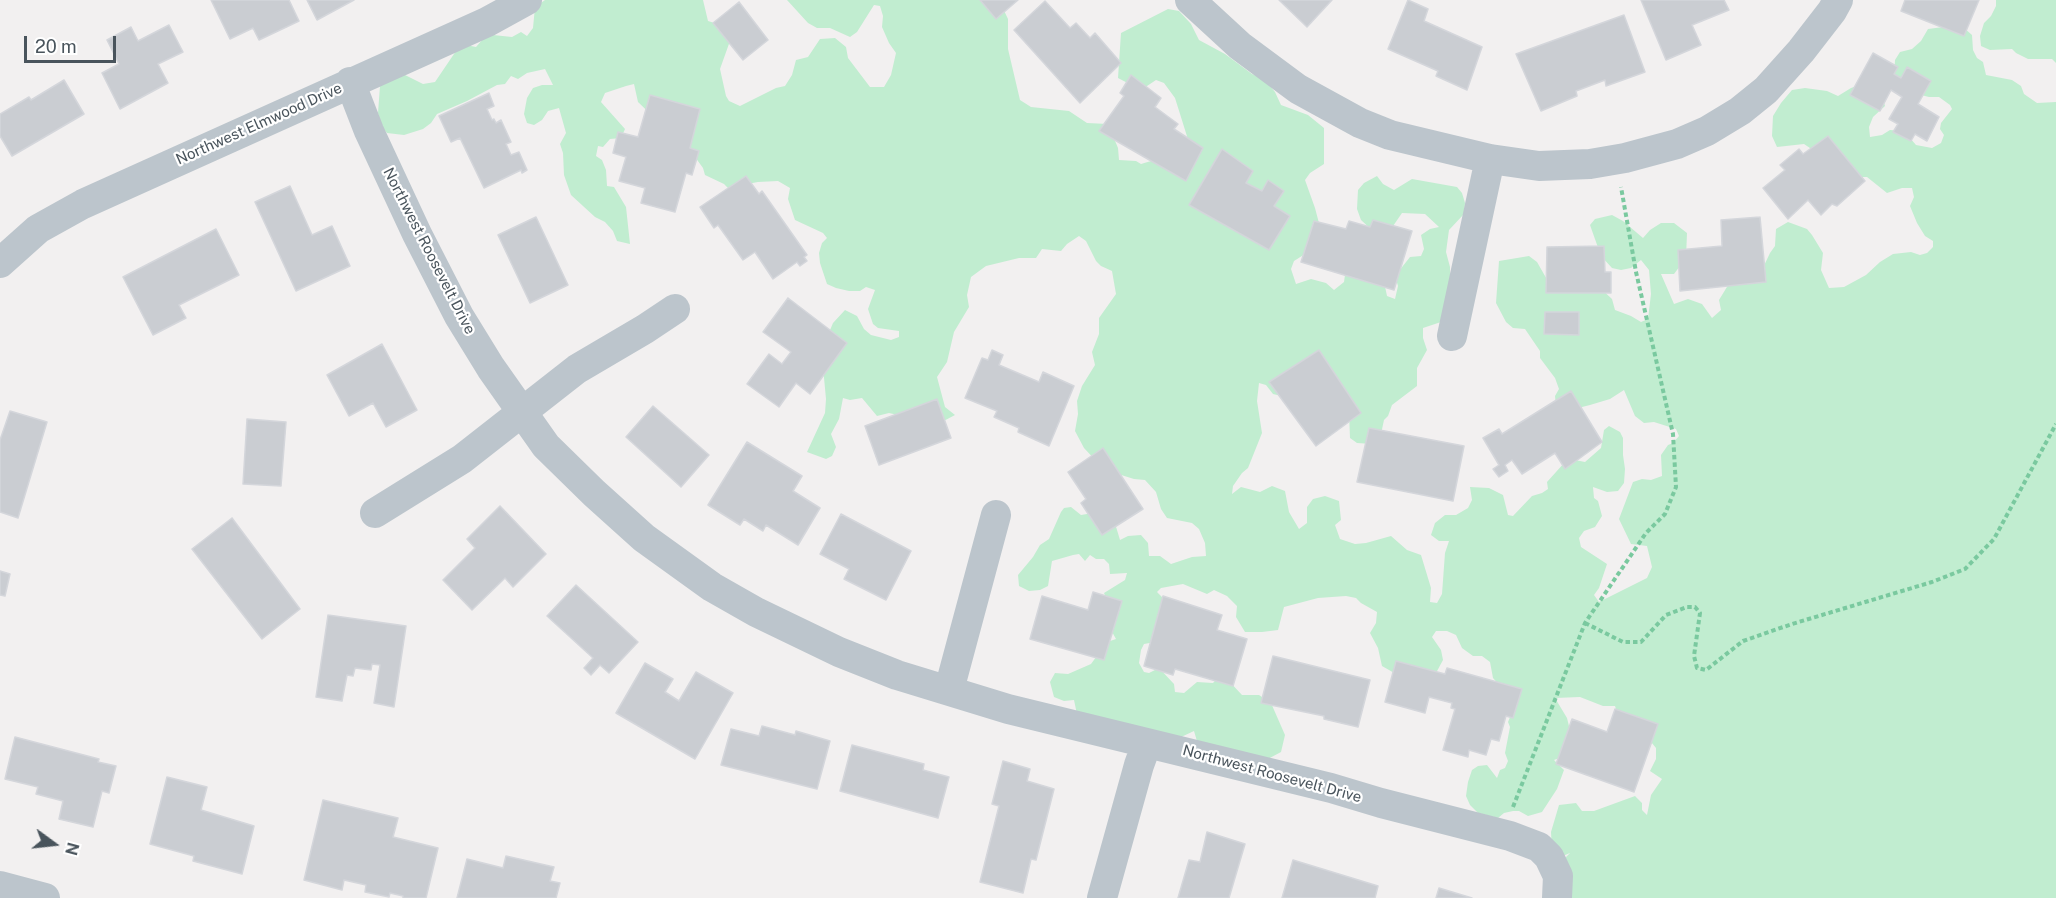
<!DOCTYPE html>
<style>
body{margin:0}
#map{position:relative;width:2056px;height:898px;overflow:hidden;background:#f2f0f0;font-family:"Public Sans",sans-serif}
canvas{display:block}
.north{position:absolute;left:24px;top:814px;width:60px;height:60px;-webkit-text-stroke:4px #fff;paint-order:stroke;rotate:105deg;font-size:16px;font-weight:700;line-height:24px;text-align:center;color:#49545c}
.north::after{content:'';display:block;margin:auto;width:21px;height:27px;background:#49545c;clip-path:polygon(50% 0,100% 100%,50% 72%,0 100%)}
.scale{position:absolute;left:24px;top:36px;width:92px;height:27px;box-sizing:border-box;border:3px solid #49545c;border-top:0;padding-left:8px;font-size:18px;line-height:21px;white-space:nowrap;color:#49545c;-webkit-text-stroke:4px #fff;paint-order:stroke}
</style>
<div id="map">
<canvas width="2056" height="898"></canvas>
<div class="north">N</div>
<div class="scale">20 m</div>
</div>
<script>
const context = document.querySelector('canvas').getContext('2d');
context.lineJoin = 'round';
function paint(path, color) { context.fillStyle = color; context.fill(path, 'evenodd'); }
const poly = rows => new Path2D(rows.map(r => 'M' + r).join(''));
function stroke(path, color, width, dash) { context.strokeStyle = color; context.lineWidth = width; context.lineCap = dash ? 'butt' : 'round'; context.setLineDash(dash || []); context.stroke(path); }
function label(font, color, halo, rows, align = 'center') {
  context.font = font + ' "Public Sans",sans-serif'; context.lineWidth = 4.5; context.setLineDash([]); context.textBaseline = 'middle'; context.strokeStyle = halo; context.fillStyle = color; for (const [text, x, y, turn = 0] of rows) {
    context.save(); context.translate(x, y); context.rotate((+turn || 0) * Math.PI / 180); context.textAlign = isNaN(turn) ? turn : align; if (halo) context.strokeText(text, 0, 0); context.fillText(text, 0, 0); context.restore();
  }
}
paint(poly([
 [545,0,703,0,708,21,721,25,730,41,720,69,726,96,729,101,740,106,776,88,785,86,792,75,796,60,808,57,820,39,835,38,846,47,848,58,870,87,884,87,891,75,896,53,889,43,882,27,883,16,880,6,874,5,857,32,850,37,830,28,817,28,808,23,787,0,999,0,1008,19,1008,49,1020,100,1031,107,1069,111,1087,123,1108,124,1118,148,1119,160,1136,161,1141,164,1191,149,1175,98,1164,83,1156,80,1141,90,1118,78,1121,33,1168,9,1179,11,1191,24,1199,40,1225,54,1252,74,1265,80,1275,92,1281,105,1308,115,1324,128,1324,164,1310,173,1305,180,1315,208,1324,242,1294,261,1291,269,1296,284,1311,279,1326,283,1334,290,1344,282,1346,268,1383,277,1387,296,1395,299,1398,286,1395,276,1410,257,1421,256,1424,249,1421,235,1430,229,1439,227,1425,214,1402,213,1391,229,1374,232,1361,220,1357,209,1358,190,1364,183,1377,176,1383,184,1394,190,1412,179,1457,187,1462,193,1465,203,1464,214,1449,230,1446,252,1450,267,1450,278,1444,321,1423,328,1423,338,1427,350,1417,368,1417,386,1392,405,1388,416,1384,420,1381,434,1372,444,1357,443,1350,438,1349,412,1273,394,1266,385,1259,383,1257,401,1262,433,1248,468,1242,473,1233,486,1232,494,1241,487,1260,492,1272,486,1285,491,1289,512,1299,529,1307,523,1307,507,1313,499,1325,496,1339,501,1341,520,1335,525,1340,539,1355,544,1366,543,1391,536,1407,550,1421,555,1431,588,1430,602,1437,603,1442,594,1445,553,1449,541,1439,541,1431,535,1435,523,1445,515,1456,515,1468,508,1472,500,1470,487,1489,488,1503,495,1508,515,1513,516,1532,496,1542,493,1548,489,1547,482,1565,462,1575,460,1585,462,1601,448,1604,430,1609,426,1620,432,1623,438,1623,455,1625,469,1624,483,1618,491,1607,492,1593,487,1594,498,1598,501,1602,516,1595,527,1584,531,1579,538,1581,547,1607,564,1599,588,1594,595,1599,602,1647,578,1652,567,1647,546,1631,544,1619,519,1633,482,1642,479,1651,480,1662,476,1661,455,1668,445,1673,443,1679,436,1676,429,1654,422,1644,423,1635,416,1624,390,1610,399,1590,405,1574,409,1556,407,1555,396,1559,389,1555,378,1540,358,1540,351,1525,329,1513,328,1506,322,1496,303,1499,261,1529,256,1537,262,1549,283,1598,286,1612,299,1615,310,1631,316,1641,322,1648,319,1651,294,1649,270,1641,260,1631,268,1621,270,1612,268,1601,256,1590,225,1595,219,1612,215,1623,221,1643,238,1650,230,1661,223,1674,223,1687,233,1686,258,1674,274,1661,274,1674,304,1688,299,1702,304,1712,318,1721,310,1719,300,1733,277,1761,272,1770,253,1775,246,1776,229,1788,222,1807,229,1812,235,1823,253,1821,270,1829,288,1844,287,1866,275,1880,262,1893,254,1911,252,1920,255,1927,253,1933,247,1933,241,1925,236,1917,223,1910,206,1914,197,1912,188,1902,188,1887,193,1867,177,1853,177,1804,144,1777,147,1772,136,1773,116,1781,103,1792,90,1805,88,1827,91,1838,96,1851,88,1868,82,1880,88,1885,106,1873,117,1869,127,1870,137,1882,135,1890,130,1904,131,1916,145,1932,148,1941,143,1944,135,1940,129,1941,123,1952,109,1950,105,1939,97,1929,97,1921,95,1894,78,1895,60,1900,52,1912,49,1921,41,1928,29,1951,26,1963,27,1972,35,1973,50,1977,58,1983,62,1986,75,2012,80,2021,86,2024,94,2037,103,2056,102,2056,898,1560,898,1560,863,1570,853,1558,858,1552,852,1551,832,1559,805,1576,803,1582,811,1594,811,1635,796,1642,803,1642,810,1647,815,1651,795,1662,779,1650,771,1656,759,1656,748,1647,737,1617,712,1615,706,1603,706,1580,697,1555,698,1567,718,1571,734,1562,757,1554,760,1564,770,1557,789,1542,812,1528,816,1519,811,1513,811,1504,813,1498,818,1478,813,1470,805,1466,796,1468,782,1472,770,1478,766,1487,765,1497,778,1500,770,1505,768,1508,761,1505,753,1510,727,1508,722,1513,710,1500,686,1493,678,1490,662,1482,656,1473,656,1462,648,1456,635,1447,631,1436,631,1432,637,1441,650,1443,660,1436,673,1396,674,1382,666,1378,648,1370,633,1376,623,1377,612,1361,603,1356,598,1346,596,1318,598,1284,607,1278,630,1262,632,1245,632,1236,617,1237,606,1227,596,1214,590,1207,594,1183,584,1161,588,1157,592,1166,601,1155,642,1144,644,1141,650,1139,663,1144,672,1149,673,1159,668,1174,684,1175,692,1184,693,1197,682,1213,683,1220,675,1228,680,1242,695,1259,695,1271,703,1285,735,1281,752,1266,760,1199,748,1194,731,1179,738,1078,719,1074,700,1064,701,1054,697,1050,682,1055,673,1068,674,1091,664,1107,642,1116,639,1111,630,1108,602,1104,593,1125,580,1127,573,1110,574,1109,564,1104,559,1096,559,1090,555,1085,561,1079,554,1073,555,1052,561,1048,586,1040,590,1029,591,1019,586,1018,575,1033,557,1040,545,1049,539,1061,512,1064,508,1071,507,1081,515,1093,513,1114,520,1120,540,1128,536,1141,535,1148,543,1149,556,1160,556,1171,564,1192,557,1206,556,1205,543,1199,529,1192,523,1167,518,1161,509,1156,492,1145,480,1134,479,1118,474,1098,463,1084,448,1075,431,1078,414,1077,401,1082,386,1095,365,1092,352,1099,334,1099,318,1116,294,1112,271,1101,266,1096,261,1086,241,1079,236,1067,244,1061,251,1042,249,1036,258,1019,258,986,266,971,277,967,295,969,307,954,332,947,362,937,377,945,407,955,415,938,424,889,413,877,416,862,398,850,400,843,398,839,419,831,434,836,447,832,456,826,459,807,452,825,413,826,399,823,367,828,335,833,323,845,310,857,316,864,329,871,335,891,340,899,337,899,331,878,328,873,324,868,309,875,290,866,287,860,291,849,291,836,288,827,284,820,263,819,253,822,243,827,238,823,233,795,220,788,199,790,188,778,181,758,182,747,184,733,193,724,184,705,175,703,168,695,157,638,102,634,84,626,86,605,93,601,102,625,129,621,138,610,139,603,147,598,146,596,156,602,160,606,170,607,186,614,187,626,207,630,244,617,241,613,231,605,222,595,217,571,195,564,175,563,153,560,144,566,133,559,108,548,111,542,120,534,125,527,123,524,114,527,98,533,88,542,85,553,85,545,69,527,73,518,79,511,76,505,84,497,85,467,101,437,114,431,123,423,129,404,135,387,133,382,127,378,113,380,86,399,72,423,84,435,82,456,51,466,45,476,47,483,39,493,35,512,37,521,32,527,36,533,28,535,7],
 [1996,0,2056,0,2056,63,2052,59,2028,59,2016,53,2012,49,1990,50,1981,46,1980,36,1984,23,1991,16,1996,6]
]), '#c1edd0');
const building = poly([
 [211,0,289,0,299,21,259,40,253,28,230,39,211,0],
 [307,0,354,0,317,20,307,0],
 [980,0,1018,0,996,19,980,0],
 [1279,0,1332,0,1307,27,1279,0],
 [1408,0,1428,9,1424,21,1482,47,1467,90,1436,76,1438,71,1388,49,1408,0],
 [1641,0,1724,0,1729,10,1692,25,1701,45,1666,60,1641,0],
 [1905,0,1979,0,1964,36,1901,11,1905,0],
 [1045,1,1070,28,1076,23,1090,38,1095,33,1121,63,1080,103,1014,30,1045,1],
 [739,2,768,40,743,60,713,23,739,2],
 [1624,15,1645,72,1606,86,1605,80,1576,91,1577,96,1541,111,1516,54,1624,15],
 [169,25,183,52,158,64,168,83,120,109,102,73,119,64,107,40,131,27,138,41,169,25],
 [1873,53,1898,67,1894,74,1901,78,1907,67,1931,81,1918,104,1939,117,1927,141,1915,134,1911,141,1893,132,1898,124,1889,119,1902,97,1891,90,1880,111,1850,95,1873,53],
 [1131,75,1161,98,1155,107,1178,124,1174,129,1203,148,1186,181,1099,131,1124,96,1120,93,1131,75],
 [64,80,84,114,12,156,0,136,0,114,29,97,31,100,64,80],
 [489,93,494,106,487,109,492,120,494,119,496,123,501,120,511,142,506,144,511,155,519,152,527,170,522,173,521,170,484,188,460,138,451,142,439,116,489,93],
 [650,95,700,109,690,148,699,151,692,175,686,173,675,212,641,203,645,188,619,181,626,157,613,153,618,132,638,137,650,95],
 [1828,136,1865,181,1837,206,1832,204,1821,215,1808,200,1788,219,1763,188,1785,170,1780,165,1799,149,1803,154,1828,136],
 [1222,149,1253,171,1246,183,1262,191,1268,180,1284,191,1274,206,1290,216,1269,250,1189,205,1222,149],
 [746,176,759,194,762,191,807,255,804,257,807,261,800,266,797,262,773,279,755,252,743,260,718,225,714,228,700,207,746,176],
 [290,186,312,235,332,226,350,266,296,291,255,202,290,186],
 [536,217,568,285,530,303,498,235,536,217],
 [1760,217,1766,282,1680,291,1678,250,1722,246,1721,220,1760,217],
 [1373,220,1412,231,1394,290,1301,262,1314,221,1346,229,1349,221,1370,227,1373,220],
 [216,229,239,275,179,305,186,318,153,335,123,277,216,229],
 [1604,246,1605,272,1611,272,1611,293,1546,293,1547,247,1604,246],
 [788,298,847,343,810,394,796,383,779,407,747,384,769,354,782,364,791,352,763,332,788,298],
 [1545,312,1579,312,1579,335,1544,334,1545,312],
 [382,344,417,410,386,427,373,403,349,416,327,375,382,344],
 [992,350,1003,355,999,365,1039,382,1043,372,1074,386,1049,446,1018,432,1019,428,994,417,997,411,965,398,982,358,988,360,992,350],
 [1319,350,1361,413,1316,446,1269,382,1319,350],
 [1571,391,1602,442,1565,469,1555,453,1522,474,1512,460,1505,465,1508,471,1499,477,1493,469,1499,465,1483,438,1499,429,1502,434,1571,391],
 [937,399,951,438,879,465,865,426,937,399],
 [653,406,709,455,681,487,626,437,653,406],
 [10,411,47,422,18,518,0,512,0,440,10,411],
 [247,419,286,422,281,486,243,484,247,419],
 [1369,428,1464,446,1453,501,1357,482,1369,428],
 [747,442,802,476,793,491,820,508,798,545,766,525,763,531,744,519,740,525,708,505,747,442],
 [1103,448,1143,509,1102,535,1081,503,1086,499,1068,472,1103,448],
 [500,506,546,554,513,587,505,578,472,610,443,580,475,548,467,539,500,506],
 [841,514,911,551,886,600,844,579,849,569,820,554,841,514],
 [232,518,300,609,262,639,192,549,232,518],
 [0,571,10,574,5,596,0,595,0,571],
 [576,585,638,642,609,673,600,665,591,675,584,668,593,658,547,616,576,585],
 [1093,592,1122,601,1104,660,1030,639,1042,596,1088,610,1093,592],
 [1163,596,1222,615,1217,630,1247,639,1233,686,1175,669,1173,675,1144,666,1163,596],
 [328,615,406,626,394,707,374,703,380,665,372,664,371,670,355,668,353,676,347,675,342,701,316,697,328,615],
 [1273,656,1370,680,1358,727,1324,719,1324,716,1261,703,1273,656],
 [1396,661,1445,674,1447,668,1522,689,1513,718,1506,716,1499,741,1491,739,1486,755,1469,750,1468,757,1443,750,1455,709,1451,708,1452,703,1429,697,1425,713,1385,702,1396,661],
 [645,663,673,679,665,692,679,701,696,672,733,693,695,759,616,713,645,663],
 [1615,709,1658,724,1634,792,1556,764,1572,719,1607,732,1615,709],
 [762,726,795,735,796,731,830,741,817,789,721,765,731,729,759,736,762,726],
 [15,737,99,759,98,762,116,766,109,793,102,791,93,827,59,819,63,801,36,794,38,787,5,779,15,737],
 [852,745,924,764,923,770,949,777,938,818,840,791,852,745],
 [1003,761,1030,769,1027,781,1054,789,1036,860,1031,859,1023,893,980,882,999,806,992,804,1003,761],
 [167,777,207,787,201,810,254,826,242,874,193,861,194,856,150,844,167,777],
 [323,800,398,818,393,837,438,848,426,898,403,898,403,896,390,893,389,897,365,892,366,885,344,880,342,890,304,880,323,800],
 [1207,832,1245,844,1229,898,1178,898,1189,860,1200,862,1207,832],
 [506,856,554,867,550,881,560,883,556,898,457,898,467,859,503,868,506,856],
 [1293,860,1378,886,1375,898,1282,898,1293,860],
 [1439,888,1472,898,1436,898,1439,888]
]);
paint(building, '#cacdd2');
stroke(building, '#d4d6db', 1.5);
stroke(poly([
 [1585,623,1623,642,1641,642,1666,615,1687,607,1695,607,1700,613,1694,656,1697,668,1706,670,1743,641,1792,624,1932,582,1965,569,1994,539,2056,424],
 [1513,807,1585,623,1646,533,1665,514,1676,487,1673,434,1636,272,1621,187]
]), '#7ac99f', 4, [4.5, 3]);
stroke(poly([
 [1190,0,1240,46,1298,89,1360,123,1390,135,1490,159,1539,166,1590,164,1625,158,1677,144,1707,131,1740,111,1766,90,1801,51,1832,11,1838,0],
 [350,82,369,131,417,234,459,316,491,368,522,412,546,446,594,493,644,538,712,587,756,612,839,652,897,675,1008,709,1331,788,1381,803,1510,836,1539,847,1549,857,1558,876,1557,898],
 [0,263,38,229,83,204,487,22,527,0],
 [1452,336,1490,159],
 [375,513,462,459,577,369,645,329,675,309],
 [949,690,996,515],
 [0,886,45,898],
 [1102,898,1139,765,1147,743]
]), '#bcc5cc', 30);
label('15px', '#49545c', '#fff', [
 ["Northwest Elmwood Drive",259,124,-24],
 ["Northwest Roosevelt Drive",429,251,63],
 ["Northwest Roosevelt Drive",1272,774,15]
]);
</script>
